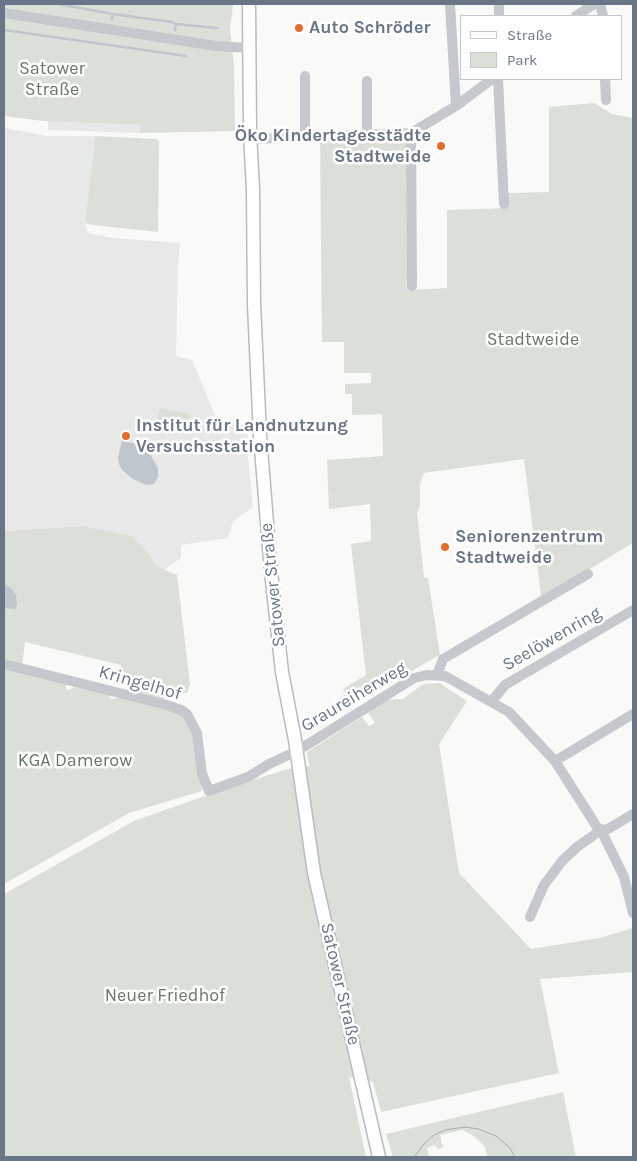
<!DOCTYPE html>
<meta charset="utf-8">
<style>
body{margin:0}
#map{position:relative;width:637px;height:1161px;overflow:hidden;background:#f9f9f7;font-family:Karla,sans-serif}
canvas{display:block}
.frame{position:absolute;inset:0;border:5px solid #697687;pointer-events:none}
.legend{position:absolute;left:460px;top:15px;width:162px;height:65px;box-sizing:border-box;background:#fff;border:1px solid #c3c8cf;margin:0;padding:6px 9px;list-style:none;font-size:15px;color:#697687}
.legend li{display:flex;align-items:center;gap:10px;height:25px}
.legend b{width:25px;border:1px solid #c3c8cf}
</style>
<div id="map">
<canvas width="637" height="1161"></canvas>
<div class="frame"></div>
<ul class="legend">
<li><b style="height:6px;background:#fff"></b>Straße</li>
<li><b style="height:14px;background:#dae0d8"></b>Park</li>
</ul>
</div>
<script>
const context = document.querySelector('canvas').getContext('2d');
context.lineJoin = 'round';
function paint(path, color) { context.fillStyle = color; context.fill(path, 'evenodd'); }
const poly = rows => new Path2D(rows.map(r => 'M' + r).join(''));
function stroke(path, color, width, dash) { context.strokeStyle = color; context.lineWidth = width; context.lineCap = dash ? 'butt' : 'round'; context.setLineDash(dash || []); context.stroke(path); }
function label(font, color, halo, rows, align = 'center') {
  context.font = font + ' Karla,sans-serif'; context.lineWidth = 5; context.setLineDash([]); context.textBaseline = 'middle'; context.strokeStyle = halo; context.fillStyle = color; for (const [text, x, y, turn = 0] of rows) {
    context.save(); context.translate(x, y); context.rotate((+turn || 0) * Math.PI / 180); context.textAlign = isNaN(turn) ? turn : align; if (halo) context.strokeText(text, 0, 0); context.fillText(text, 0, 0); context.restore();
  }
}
paint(poly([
 [48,121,141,125,140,133,48,130],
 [4,128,48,136,95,136,85,223,88,233,113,238,180,243,178,266,176,356,192,360,217,420,248,425,247,446,253,507,233,521,228,538,181,545,181,558,164,570,156,566,150,555,83,526,4,531]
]), '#e7e8e8');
paint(poly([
 [4,4,233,4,230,29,234,65,235,131,140,133,140,125,43,121,4,116],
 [594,103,612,114,633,118,633,543,543,597,541,596,524,459,424,473,420,484,420,506,417,513,424,577,428,578,440,655,342,710,337,700,346,694,343,689,366,675,351,544,371,541,370,504,329,509,327,460,383,456,382,414,352,415,352,394,345,394,345,384,371,383,371,373,344,373,344,342,322,342,320,141,407,140,408,290,447,288,447,210,507,208,507,193,549,192,549,107],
 [95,136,156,139,159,141,158,232,93,225,85,223],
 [160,408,191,414,187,433,156,427],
 [83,526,131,536,150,555,156,566,177,575,190,684,187,693,174,693,167,695,161,701,138,695,139,686,127,683,122,680,121,665,25,642,22,666,4,661,4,531],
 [4,668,66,684,66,690,71,689,74,687,109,694,110,698,115,699,117,697,173,710,181,714,186,719,195,737,202,791,129,813,4,884],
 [439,683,467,701,439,744,459,873,531,949,599,938,633,928,633,972,540,979,559,1073,381,1112,373,1082,349,1077,366,1157,4,1157,4,894,134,821,216,792,284,770,309,766,307,752,362,717,369,726,375,723,368,712,384,700,403,699,423,684],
 [563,1092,576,1157,487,1157,485,1147,475,1137,463,1130,440,1135,443,1147,438,1149,435,1145,427,1148,429,1157,393,1157,386,1134]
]), '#dae0d8');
paint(poly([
 [122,440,146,447,158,468,158,477,154,484,146,485,133,479,122,470,119,464,118,458],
 [5,584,12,589,16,595,17,605,15,609,4,608]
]), '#bfc7cd');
stroke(poly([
 [58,4,113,14,172,22,176,24,217,28],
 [112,19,113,14],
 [4,30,186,56],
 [175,30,176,24]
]), '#bfc7cd', 2.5);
const major = poly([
 [249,4,250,133,253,190,254,304,260,436,271,572,282,672,295,740,314,873,379,1157]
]);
stroke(major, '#b8bcc0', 15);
stroke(poly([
 [450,4,456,106],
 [499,4,499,16],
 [600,4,603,16],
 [4,13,216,46,249,48],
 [576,16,594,4],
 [498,79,504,204],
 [605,79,606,100],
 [411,133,412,286],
 [367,135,367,81],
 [305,137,305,76],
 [251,139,411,133,456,106,492,79],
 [4,664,167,705,181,710,187,714,197,733,202,774,209,791,248,777,269,764,297,751,414,678,427,675,445,676,509,712,555,761,597,827,601,830,624,877,633,913],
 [437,675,443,659,588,574],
 [492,701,505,685,633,610],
 [555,761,633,714],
 [530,917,544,885,563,860,577,847,601,830,608,829,633,814]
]), '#c5c8cc', 10);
stroke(major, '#fff', 12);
stroke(poly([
 [414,1157,424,1144,434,1135,445,1130,465,1127,478,1129,496,1136,510,1148,515,1157]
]), '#a6abb1', 1);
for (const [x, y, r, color] of [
 [299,28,5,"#e16d2f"],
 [441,146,5,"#e16d2f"],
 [126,436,5,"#e16d2f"],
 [445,547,5,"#e16d2f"]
]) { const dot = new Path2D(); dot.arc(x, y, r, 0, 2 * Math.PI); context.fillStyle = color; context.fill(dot); stroke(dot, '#fff', 2); }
label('bold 18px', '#697687', '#fff', [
 ["Auto Schröder",309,28],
 ["Öko Kindertagesstädte",431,136,"right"],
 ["Stadtweide",431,157,"right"],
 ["Institut für Landnutzung",136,426],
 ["Versuchsstation",136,447],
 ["Seniorenzentrum",455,537],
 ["Stadtweide",455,558]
], 'left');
label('18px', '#657963', '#fff', [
 ["Satower",52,69],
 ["Straße",52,90],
 ["Stadtweide",533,340],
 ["KGA Damerow",75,761],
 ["Neuer Friedhof",165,996]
]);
label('18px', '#697687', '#fff', [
 ["Satower Straße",273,585,-96],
 ["Seelöwenring",552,639,-30],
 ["Kringelhof",140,683,16],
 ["Graureiherweg",354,697,-31],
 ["Satower Straße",340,984,77]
]);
</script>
